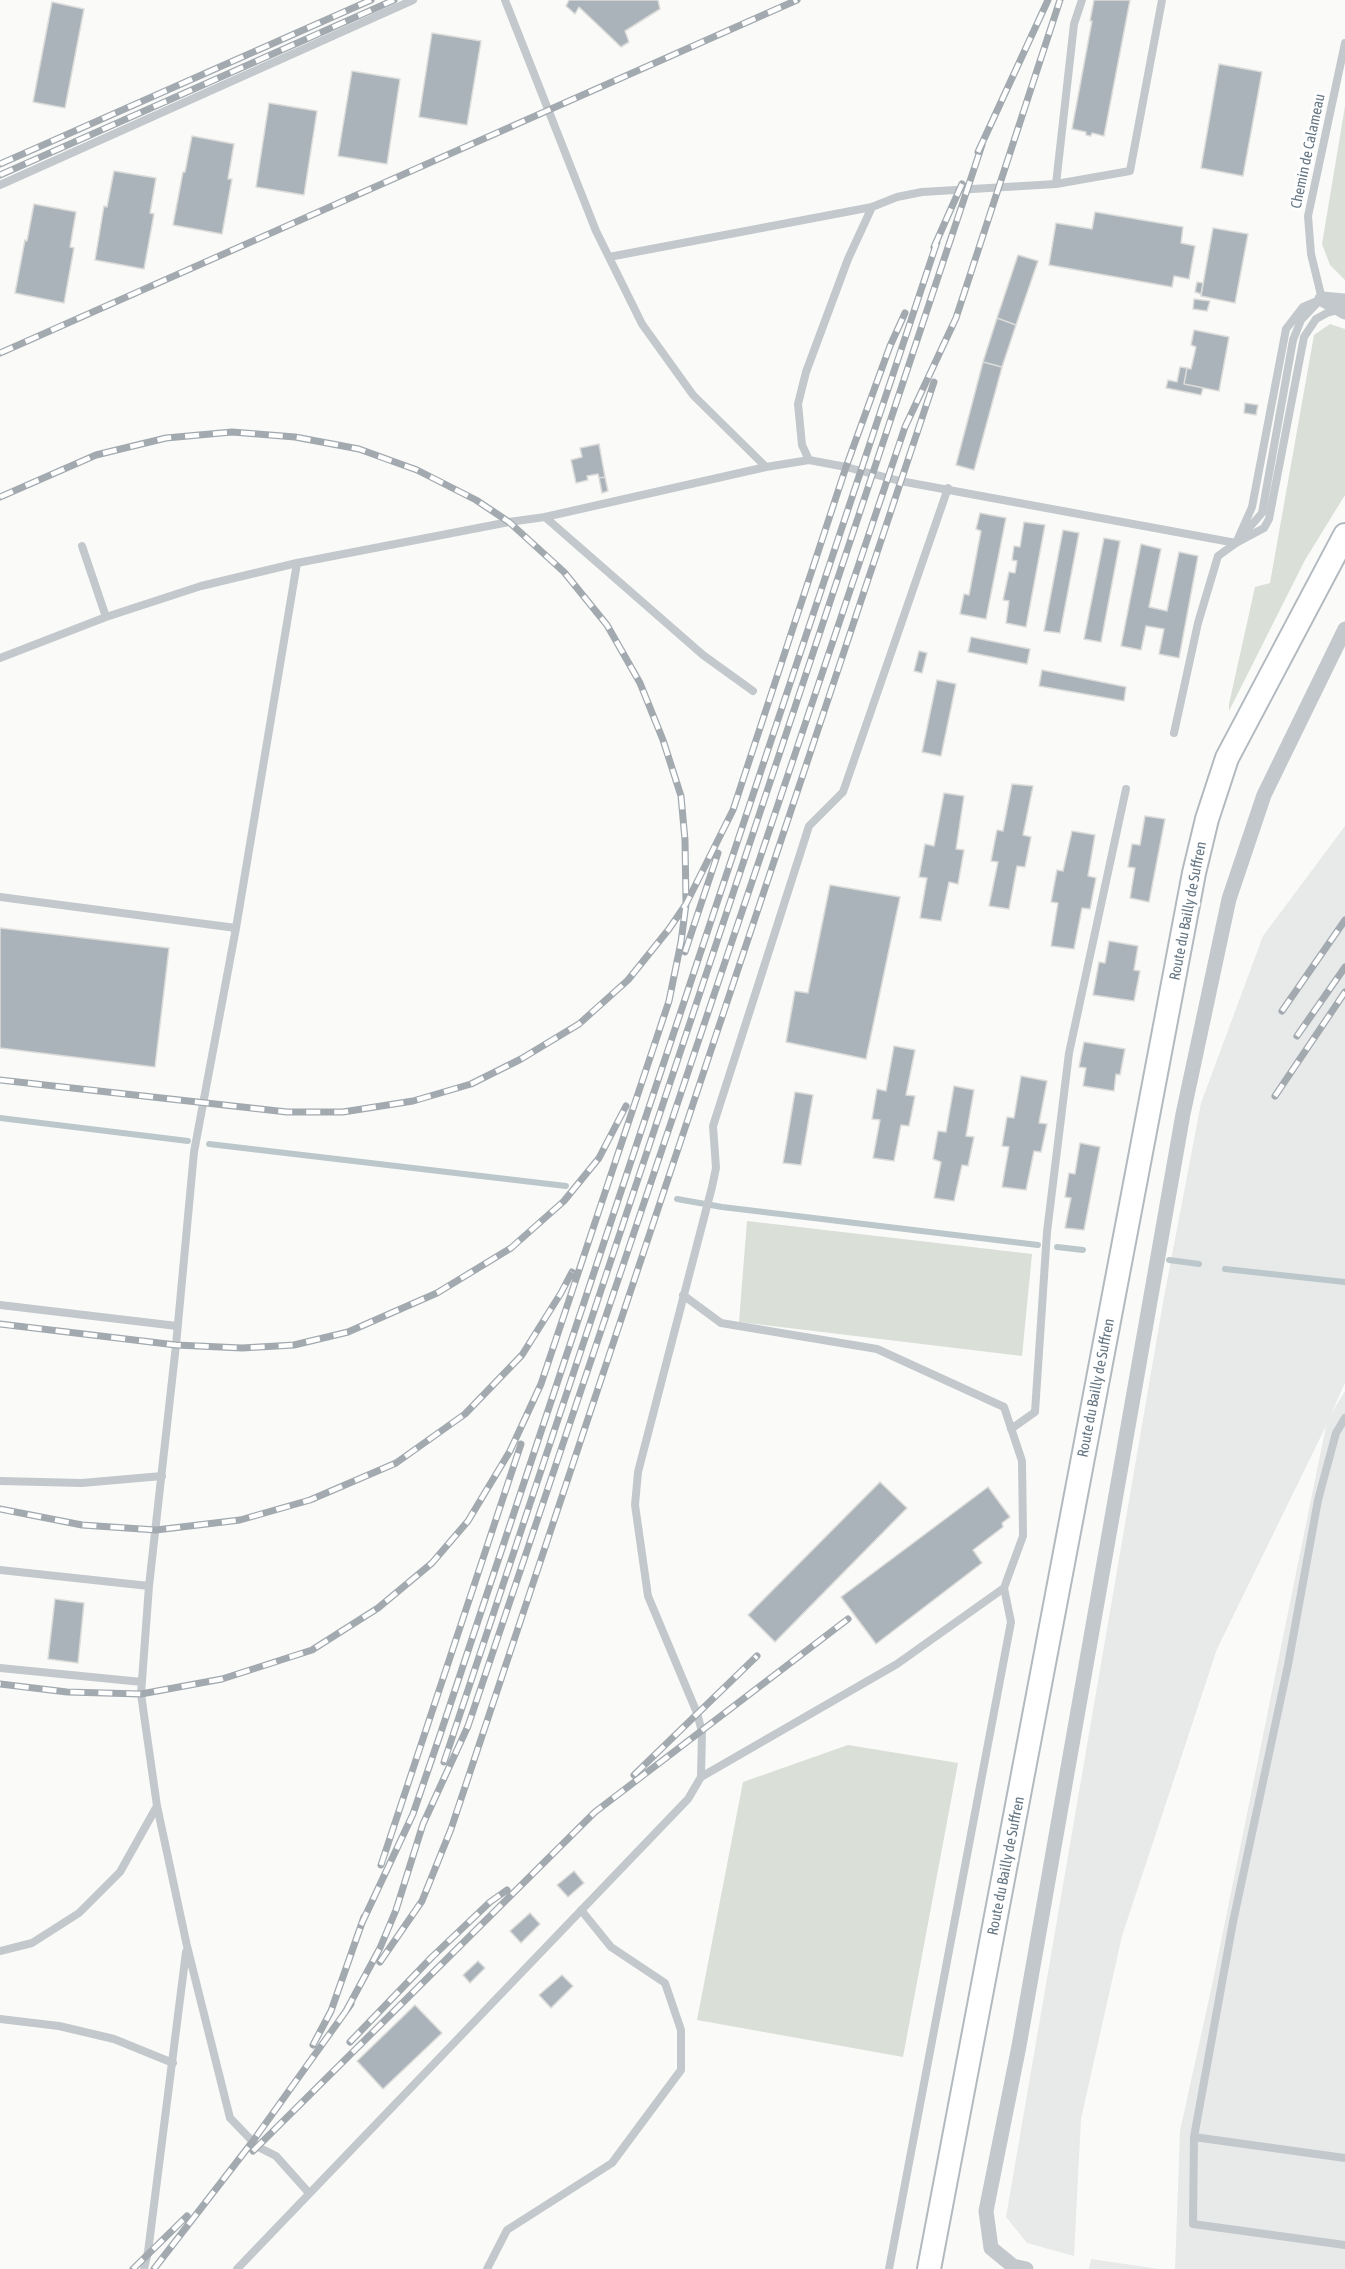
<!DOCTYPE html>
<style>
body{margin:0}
canvas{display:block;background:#fafaf8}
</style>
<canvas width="1345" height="2269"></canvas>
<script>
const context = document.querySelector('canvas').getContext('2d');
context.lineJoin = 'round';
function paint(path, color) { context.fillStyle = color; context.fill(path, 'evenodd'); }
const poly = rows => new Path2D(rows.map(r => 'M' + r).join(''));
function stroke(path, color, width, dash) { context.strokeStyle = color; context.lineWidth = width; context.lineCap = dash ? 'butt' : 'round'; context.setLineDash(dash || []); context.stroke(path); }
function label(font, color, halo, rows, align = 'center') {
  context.font = font + ' "Asap Condensed",sans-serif'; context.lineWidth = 6; context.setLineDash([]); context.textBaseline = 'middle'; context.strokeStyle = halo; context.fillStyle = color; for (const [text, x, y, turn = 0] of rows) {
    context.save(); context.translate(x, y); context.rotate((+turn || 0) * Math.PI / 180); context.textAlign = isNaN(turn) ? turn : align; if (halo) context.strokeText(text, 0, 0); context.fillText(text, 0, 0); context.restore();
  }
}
paint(poly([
 [1345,826,1345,1383,1331,1414,1345,1391,1345,2269,1175,2269,1180,2131,1214,1976,1326,1426,1217,1649,1122,1936,1081,2119,1074,2256,1027,2243,1006,2217,1164,1297,1201,1103,1263,936],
 [1091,2259,1159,2269,1089,2269]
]), '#e8e9e9');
paint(poly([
 [1345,106,1345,280,1330,265,1322,244],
 [1330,324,1345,329,1345,495,1305,560,1229,711,1229,704,1255,587,1270,583,1314,335],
 [747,1221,1032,1254,1022,1356,739,1322],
 [848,1745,958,1763,903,2057,697,2020,743,1782]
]), '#dadfd7');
stroke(poly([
 [0,1118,188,1141],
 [209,1144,566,1186],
 [677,1199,722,1207,1038,1245],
 [1057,1247,1083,1250],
 [1169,1260,1199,1264],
 [1225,1269,1345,1282]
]), '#bbc7cb', 6);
const building = poly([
 [569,0,658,0,660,9,625,31,629,42,621,47,579,7,575,14,566,6,569,0],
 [1094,0,1130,0,1104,136,1092,133,1091,136,1086,135,1086,132,1072,129,1092,21,1090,21,1094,0],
 [52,2,84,9,65,108,33,102,52,2],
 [432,33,481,41,467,125,419,117,432,33],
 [1219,64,1262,72,1243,176,1201,168,1219,64],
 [352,71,400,79,387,164,338,156,352,71],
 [269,103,317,111,304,195,256,187,269,103],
 [192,136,234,144,228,179,232,179,222,234,173,225,183,172,185,172,192,136],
 [114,171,156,178,150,213,154,214,144,269,95,260,104,206,107,207,114,171],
 [34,204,76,212,70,247,74,248,64,303,15,293,25,240,27,241,34,204],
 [1095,212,1183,227,1181,243,1195,246,1189,279,1174,276,1172,287,1049,265,1056,223,1092,229,1095,212],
 [1213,228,1248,234,1235,303,1201,296,1213,228],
 [1018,255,1038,261,1016,325,997,318,1018,255],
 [1197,282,1203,283,1201,294,1195,292,1197,282],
 [1194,299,1210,301,1207,311,1193,309,1194,299],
 [997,318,1016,325,1002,367,983,362,997,318],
 [1194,330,1229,337,1219,391,1184,384,1187,368,1191,369,1196,347,1191,345,1194,330],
 [983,362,1002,367,974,470,956,465,983,362],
 [1180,367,1187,368,1184,384,1203,388,1201,395,1166,388,1168,380,1177,382,1180,367],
 [1245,403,1258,405,1256,415,1244,413,1245,403],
 [599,444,605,477,599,478,598,474,587,476,588,480,576,483,571,460,582,457,580,448,599,444],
 [605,477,608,491,602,493,599,478,605,477],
 [980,513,1006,518,986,619,960,614,964,594,969,595,981,531,976,529,980,513],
 [1024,522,1045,525,1026,627,1006,623,1009,601,1003,600,1009,572,1015,573,1017,561,1012,560,1014,546,1020,547,1024,522],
 [1063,530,1079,533,1060,633,1044,631,1063,530],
 [1104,538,1120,541,1101,642,1084,639,1104,538],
 [1141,544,1161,549,1149,607,1167,611,1179,552,1198,556,1179,658,1159,654,1164,629,1146,626,1141,650,1121,646,1141,544],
 [971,637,1030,649,1027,664,968,652,971,637],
 [919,651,927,653,922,673,914,671,919,651],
 [1042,670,1126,687,1124,701,1039,686,1042,670],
 [937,680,956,684,941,756,922,752,937,680],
 [1012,784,1033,786,1023,835,1031,837,1025,867,1017,866,1009,909,989,906,998,862,991,861,997,830,1003,831,1012,784],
 [944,793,964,796,956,849,964,850,958,884,949,882,941,921,920,918,927,878,919,877,925,844,934,846,944,793],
 [1145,816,1165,819,1149,902,1130,898,1135,868,1128,867,1132,844,1140,845,1145,816],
 [1072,831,1095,835,1088,876,1096,878,1090,909,1082,908,1074,949,1051,946,1058,903,1051,902,1057,870,1063,871,1072,831],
 [830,885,900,897,866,1059,786,1042,795,991,808,993,830,885],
 [0,928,169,948,155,1067,0,1048,0,928],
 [1109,941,1138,946,1134,970,1140,971,1134,1001,1093,995,1099,962,1105,963,1109,941],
 [1084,1042,1125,1049,1120,1075,1116,1074,1114,1091,1083,1086,1086,1068,1079,1067,1084,1042],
 [894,1046,915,1050,906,1095,915,1096,909,1126,901,1125,894,1161,873,1158,880,1120,872,1119,877,1089,886,1091,894,1046],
 [1021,1076,1047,1081,1039,1123,1047,1124,1041,1152,1034,1151,1026,1190,1002,1187,1009,1147,1002,1146,1007,1117,1014,1118,1021,1076],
 [954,1086,974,1090,966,1136,974,1137,968,1166,962,1165,954,1201,934,1198,941,1162,933,1159,938,1131,946,1132,954,1086],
 [795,1092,813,1095,801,1165,783,1163,795,1092],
 [1080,1143,1100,1147,1084,1230,1065,1228,1071,1198,1065,1197,1069,1173,1075,1174,1080,1143],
 [880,1482,907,1508,775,1642,748,1615,880,1482],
 [988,1487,1010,1517,1002,1523,1003,1527,973,1550,982,1563,876,1644,841,1597,988,1487],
 [55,1599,84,1603,78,1663,48,1659,55,1599],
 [574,1871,584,1883,568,1897,557,1885,574,1871],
 [530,1913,540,1924,521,1943,510,1931,530,1913],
 [478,1961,485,1968,470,1983,463,1975,478,1961],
 [562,1975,573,1986,551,2008,539,1995,562,1975],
 [415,2005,442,2033,383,2089,357,2061,415,2005]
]);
paint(building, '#aab3b9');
stroke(building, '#dcdcda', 1.5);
const secondary = poly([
 [929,2269,1194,873,1207,819,1227,758,1345,535]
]);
stroke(secondary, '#b3babf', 26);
stroke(poly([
 [505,0,596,231,642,324,693,395,766,467],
 [1056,184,1130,171,1162,0],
 [0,185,413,0],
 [609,257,872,207,897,197,922,192,1056,184,1074,24,1082,0],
 [1322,299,1311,254,1308,216,1345,43],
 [809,460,802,445,798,404,806,372,848,259,872,207],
 [545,517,703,655,753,691],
 [1242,536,1262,513,1293,340,1301,320,1318,302],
 [1236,543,1252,507,1286,329,1303,307,1322,299],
 [82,546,106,617],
 [297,563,236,928,194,1152,176,1345,149,1586,141,1694,157,1806,187,1946,230,2118,258,2147,276,2156,309,2193],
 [0,658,106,617,201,586,297,563,509,522,545,517,766,467,809,460,846,467,900,481,1236,543],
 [1174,733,1198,623,1218,556,1236,543,1264,528,1269,519,1304,337,1316,319,1327,313,1338,310],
 [0,897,236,928],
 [683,1295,721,1323,877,1349,1004,1407,1022,1461,1023,1536,1004,1588,897,1664,701,1777],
 [0,1305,177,1326],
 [1345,1418,1336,1433,1318,1500,1288,1665,1233,1922,1194,2137,1193,2224,1345,2245],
 [1011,1429,1035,1412,1047,1232,1069,1053,1126,789],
 [0,1481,82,1483,162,1476],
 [0,1570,149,1586],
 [0,1668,142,1682],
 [0,1951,32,1943,79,1913,120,1872,157,1806],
 [0,2019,59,2026,114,2039,173,2063],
 [1194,2137,1345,2158],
 [144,2269,148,2252,186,1952],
 [237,2269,688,1799,701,1777,702,1732,697,1713,648,1596,635,1505,638,1472,712,1187,716,1168,713,1126,809,826,843,792,948,488],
 [487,2269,507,2230,612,2163,681,2070,681,2030,665,1983,611,1947,581,1910],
 [889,2269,1011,1622,1004,1588]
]), '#c3c8cc', 8);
stroke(poly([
 [1345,301,1322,299,1345,312],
 [1026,2269,1013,2266,991,2248,986,2211,1019,2046,1183,1114,1229,899,1264,795,1345,629]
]), '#c3c8cc', 15);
stroke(secondary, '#fff', 22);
const rail = poly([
 [978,152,1048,0],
 [0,164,371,0],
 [0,175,394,0],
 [934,247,962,184],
 [0,353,797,0],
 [0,497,96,455,166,438,232,432,295,437,359,449,417,470,476,500,509,522,564,572,607,625,640,683,663,740,681,796,685,840,686,904,681,942,669,1001,541,1384,510,1451,468,1521,432,1563,378,1608,312,1650,222,1679,141,1694,67,1692,0,1684],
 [685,952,718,853],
 [1282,1011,1345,920],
 [1297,1036,1345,967],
 [0,1080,287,1112,343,1112,413,1101,471,1084,521,1059,579,1024,628,980,669,929,686,904,733,810,846,467,890,346,905,313],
 [1275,1096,1345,992],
 [0,1324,176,1345,242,1348,294,1345,348,1332,437,1293,511,1248,564,1201,599,1158,626,1106],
 [0,1509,82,1525,156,1530,240,1520,310,1500,396,1463,465,1414,522,1355,561,1293,572,1272],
 [444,1762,982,145],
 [634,1775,757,1656],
 [381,1865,521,1444],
 [361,1925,413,1814,440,1735,937,242],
 [380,1962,422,1901,451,1829,934,382],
 [346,2011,380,1948,396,1910,423,1824,468,1726,905,427,956,318,1060,0],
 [350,2042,432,1957,490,1902,507,1890],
 [313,2045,331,2011,364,1917],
 [253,2151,595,1812,848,1619],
 [133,2269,187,2216],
 [154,2269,253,2141,351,2004]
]);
stroke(rail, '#a2aab0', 7);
stroke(rail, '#fff', 4.5, [14]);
label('15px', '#657683', '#fff', [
 ["Chemin de Calameau",1308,151,-78],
 ["Route du Bailly de Suffren",1188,911,-79],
 ["Route du Bailly de Suffren",1096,1388,-79],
 ["Route du Bailly de Suffren",1006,1866,-79]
]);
</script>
